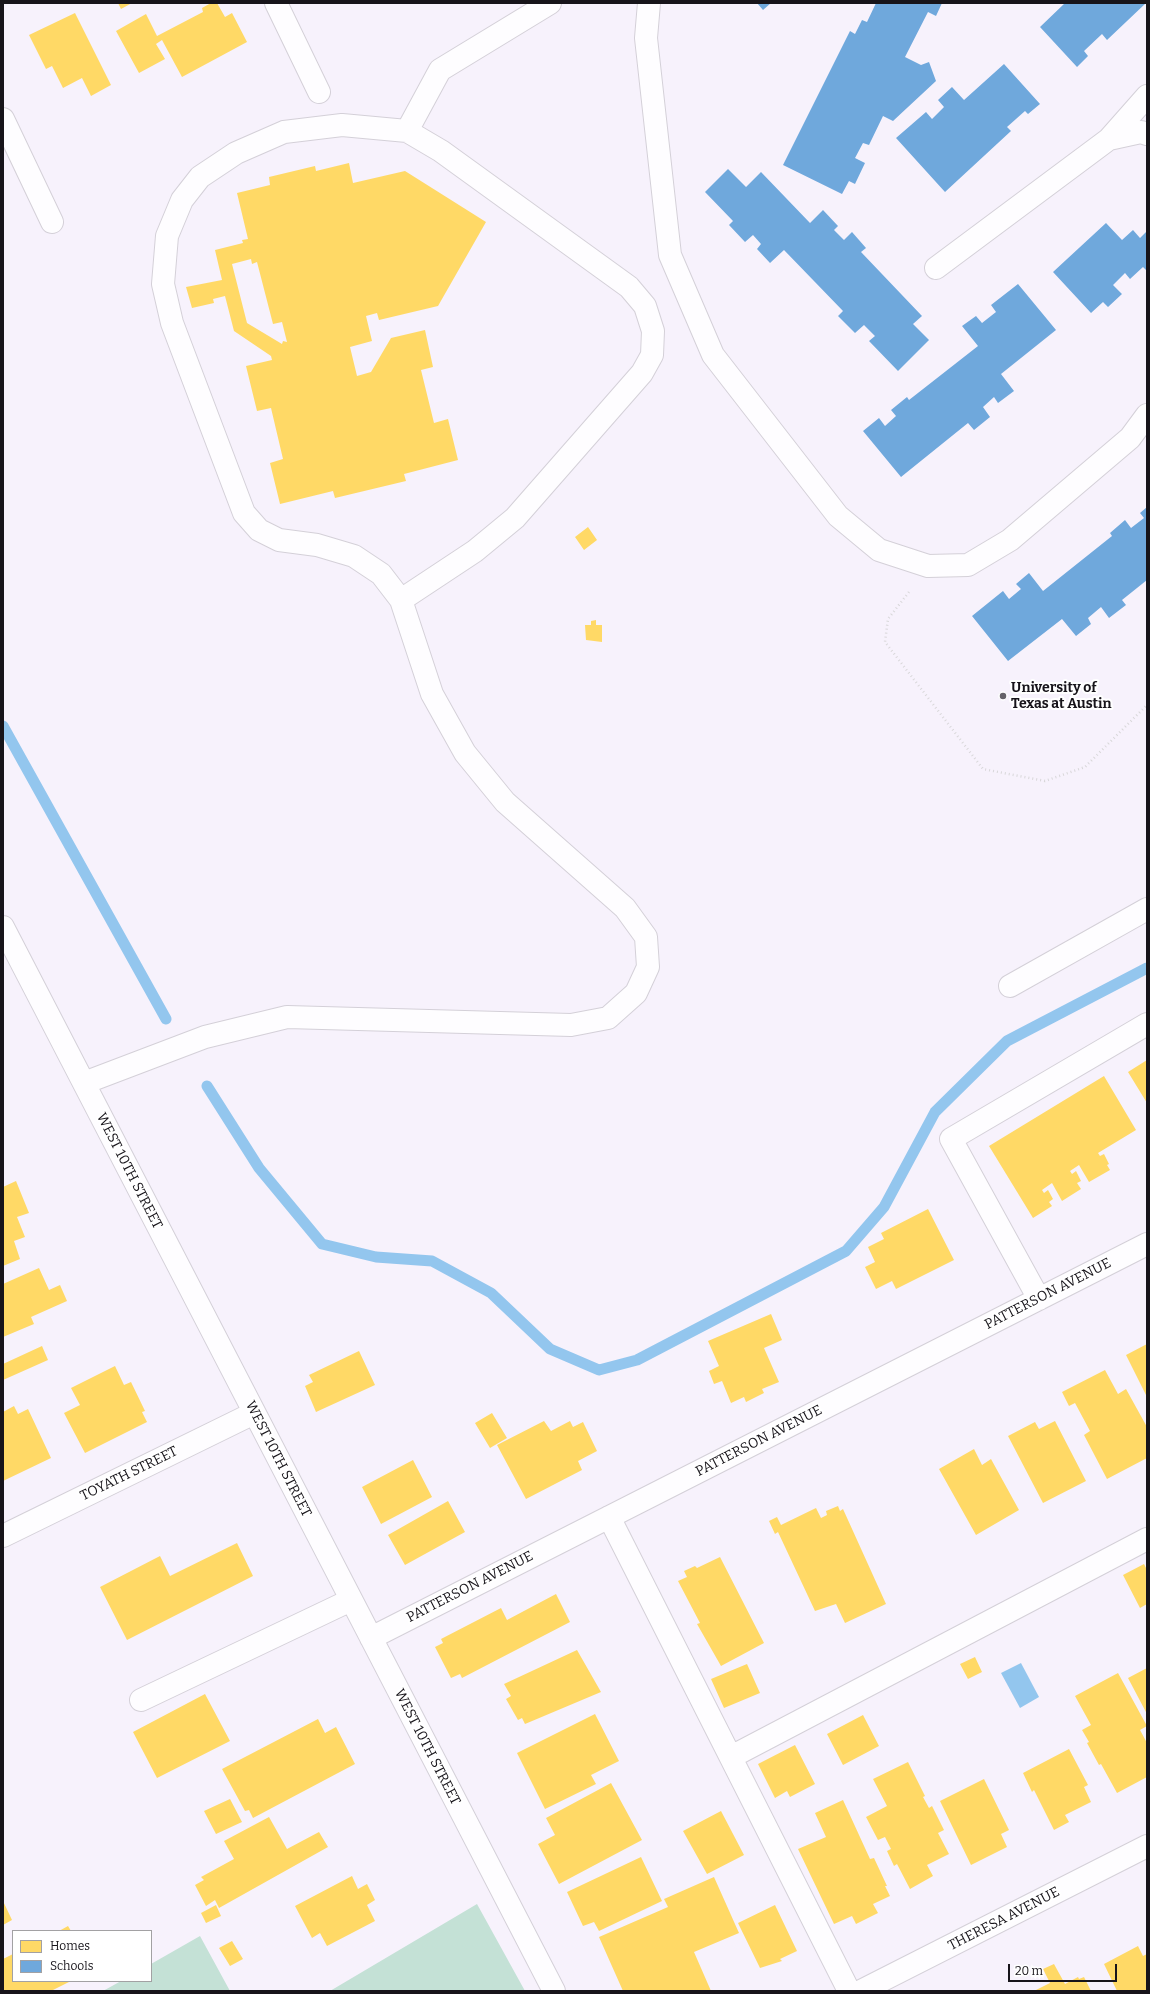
<!DOCTYPE html>
<style>
body{margin:0}
#map{position:relative;width:1150px;height:1994px;overflow:hidden;background:#f7f2fc;font-family:Bitter,serif}
canvas{display:block}
.frame{position:absolute;inset:0;border:4px solid #17141a;pointer-events:none}
.legend{position:absolute;left:12px;top:1930px;width:140px;height:52px;box-sizing:border-box;background:#fff;border:1px solid #a2a1a3;margin:0;padding:5px 7px;list-style:none;font-size:12px;color:#17141a}
.legend li{display:flex;align-items:center;gap:8px;height:20px}
.legend b{width:20px;border:1px solid #a2a1a3}
.scale{position:absolute;left:1008px;top:1964px;width:109px;height:18px;box-sizing:border-box;border:2px solid #17141a;border-top:0;padding-left:5px;font-size:12px;line-height:14px;white-space:nowrap;color:#17141a;-webkit-text-stroke:3px #fff;paint-order:stroke}
</style>
<div id="map">
<canvas width="1150" height="1994"></canvas>
<div class="frame"></div>
<ul class="legend">
<li><b style="height:11px;background:#ffd966"></b>Homes</li>
<li><b style="height:11px;background:#6fa8dc"></b>Schools</li>
</ul>
<div class="scale">20 m</div>
</div>
<script>
const context = document.querySelector('canvas').getContext('2d');
context.lineJoin = 'round';
function paint(path, color) { context.fillStyle = color; context.fill(path, 'evenodd'); }
const poly = rows => new Path2D(rows.map(r => 'M' + r).join(''));
function stroke(path, color, width, dash) { context.strokeStyle = color; context.lineWidth = width; context.lineCap = dash ? 'butt' : 'round'; context.setLineDash(dash || []); context.stroke(path); }
function label(font, color, halo, rows, align = 'center') {
  context.font = font + ' Bitter,serif'; context.lineWidth = 4; context.setLineDash([]); context.textBaseline = 'middle'; context.strokeStyle = halo; context.fillStyle = color; for (const [text, x, y, turn = 0] of rows) {
    context.save(); context.translate(x, y); context.rotate((+turn || 0) * Math.PI / 180); context.textAlign = isNaN(turn) ? turn : align; if (halo) context.strokeText(text, 0, 0); context.fillText(text, 0, 0); context.restore();
  }
}
paint(poly([
 [477,1904,525,1991,330,1991],
 [200,1936,230,1991,103,1991,121,1981,151,1981,151,1964]
]), '#c4e1d6');
paint(poly([
 [1021,1663,1039,1697,1020,1708,1001,1673]
]), '#93c6ee');
paint(poly([
 [118,3,132,3,121,9],
 [211,3,217,3,225,17,232,13,247,42,182,77,162,40,156,44,165,59,139,73,116,31,146,14,157,36,203,12,202,8],
 [75,13,111,85,91,96,82,78,63,88,52,66,46,69,29,35],
 [349,163,353,183,405,171,486,222,438,306,379,320,377,313,366,316,372,341,350,347,357,376,371,372,391,338,425,330,433,367,421,370,434,423,448,419,458,460,404,474,406,481,335,498,333,491,280,504,270,463,283,459,271,408,257,411,246,366,272,360,271,356,234,331,225,296,213,299,214,303,192,308,186,287,222,280,215,250,243,243,242,240,248,239,237,193,270,185,269,177,315,166,316,171],
 [251,259,252,264,257,262,273,324,282,322,287,342,283,341,282,344,247,323,232,264],
 [588,527,597,540,584,550,575,537],
 [596,620,596,625,602,625,602,642,586,640,585,625,591,625,591,621],
 [1147,1060,1147,1103,1128,1072],
 [1104,1076,1136,1130,1098,1153,1100,1156,1104,1154,1109,1164,1107,1165,1110,1170,1089,1182,1079,1165,1070,1171,1072,1174,1076,1171,1081,1181,1077,1183,1081,1189,1062,1201,1052,1183,1042,1190,1044,1193,1048,1190,1053,1199,1049,1202,1052,1206,1033,1218,989,1146],
 [16,1181,29,1213,17,1217,25,1237,14,1241,20,1259,3,1266,3,1187],
 [928,1209,954,1260,896,1289,892,1281,876,1289,865,1267,875,1262,868,1247,884,1239,881,1233],
 [39,1268,49,1290,60,1285,67,1301,31,1317,34,1324,3,1337,3,1284],
 [771,1314,782,1340,764,1348,779,1382,762,1389,764,1393,746,1402,744,1397,731,1403,722,1381,714,1384,709,1371,719,1366,708,1341],
 [1147,1344,1147,1397,1126,1355],
 [42,1346,48,1360,3,1380,3,1364],
 [359,1351,375,1385,316,1412,305,1386,313,1382,309,1375],
 [115,1366,124,1385,131,1382,145,1411,142,1412,147,1422,85,1453,64,1413,80,1405,71,1388],
 [1105,1370,1118,1394,1126,1389,1147,1427,1147,1458,1107,1479,1084,1435,1090,1431,1075,1403,1069,1406,1062,1392],
 [14,1406,18,1414,28,1409,51,1458,3,1481,3,1412],
 [492,1413,507,1438,490,1448,475,1423],
 [544,1421,551,1431,570,1421,573,1427,583,1422,597,1451,578,1461,582,1470,526,1499,497,1445],
 [1055,1421,1086,1481,1043,1503,1008,1436,1035,1422,1039,1429],
 [974,1449,982,1465,991,1459,1019,1510,976,1535,939,1469],
 [413,1460,432,1497,381,1524,362,1487],
 [448,1501,465,1532,405,1565,388,1535],
 [838,1506,840,1511,843,1509,886,1604,845,1623,836,1604,815,1611,778,1532,775,1534,769,1521,777,1517,781,1525,816,1508,821,1518,827,1515,826,1511],
 [237,1543,253,1576,127,1640,100,1587,160,1556,170,1576],
 [720,1557,764,1643,721,1666,697,1624,700,1623,678,1581,687,1577,684,1571,695,1566,697,1568],
 [1144,1564,1147,1570,1147,1604,1140,1608,1123,1575],
 [556,1594,570,1622,462,1678,460,1674,451,1678,435,1647,443,1643,441,1639,501,1608,507,1620],
 [577,1650,601,1692,525,1724,522,1718,518,1720,506,1699,511,1696,504,1684],
 [975,1657,982,1672,968,1679,960,1664],
 [747,1664,760,1693,724,1708,711,1679],
 [1147,1668,1147,1714,1128,1678],
 [1118,1673,1147,1726,1140,1730,1147,1743,1147,1777,1117,1793,1101,1764,1099,1765,1087,1743,1089,1742,1082,1730,1091,1725,1075,1696],
 [205,1694,230,1741,157,1778,133,1732],
 [595,1714,619,1761,591,1775,596,1784,545,1809,517,1753],
 [863,1715,879,1746,843,1765,827,1734],
 [318,1719,325,1733,336,1727,355,1764,253,1818,249,1810,245,1811,222,1769],
 [795,1745,815,1784,790,1797,787,1791,775,1798,758,1764],
 [1069,1749,1088,1785,1084,1787,1091,1802,1065,1815,1069,1822,1054,1830,1034,1790,1032,1792,1023,1773],
 [908,1762,925,1796,923,1797,929,1808,932,1806,944,1830,938,1833,949,1854,927,1865,933,1876,910,1889,897,1864,894,1866,887,1851,891,1849,885,1837,878,1840,866,1817,887,1806,873,1779],
 [984,1779,1009,1830,1001,1834,1007,1847,971,1865,940,1801],
 [611,1783,642,1840,559,1884,538,1844,555,1835,546,1818],
 [230,1799,242,1822,216,1834,204,1811],
 [843,1800,870,1859,874,1858,887,1886,885,1886,890,1896,873,1904,878,1913,856,1924,852,1916,834,1924,798,1849,826,1837,815,1813],
 [721,1811,744,1855,707,1874,683,1831],
 [269,1817,287,1849,319,1832,328,1847,219,1908,215,1900,206,1906,195,1885,204,1880,201,1877,234,1859,224,1841],
 [641,1857,662,1901,599,1931,594,1922,583,1926,567,1892],
 [352,1876,358,1889,367,1884,375,1900,367,1905,375,1921,327,1946,320,1933,312,1938,295,1906],
 [714,1877,739,1933,694,1952,711,1991,623,1991,599,1937,668,1907,664,1899],
 [3,1901,12,1920,3,1925],
 [216,1905,221,1916,206,1923,201,1913],
 [775,1905,797,1951,780,1959,782,1961,760,1968,738,1923],
 [68,1926,71,1931,59,1931],
 [232,1941,243,1959,230,1966,219,1948],
 [1138,1946,1143,1956,1147,1954,1147,1991,1117,1991,1104,1964],
 [13,1954,13,1981,71,1981,51,1991,3,1991,3,1959],
 [1054,1964,1065,1984,1078,1977,1079,1979,1084,1977,1091,1991,1034,1991,1050,1983,1043,1969]
]), '#ffd966');
paint(poly([
 [757,3,771,3,763,10],
 [876,3,942,3,936,16,928,12,905,57,921,65,929,62,936,81,893,121,883,116,869,145,863,143,855,158,865,163,855,184,849,181,842,194,783,165,850,31,855,34,862,20,867,22],
 [1065,3,1146,3,1107,40,1102,34,1084,51,1088,56,1077,67,1040,27],
 [1004,64,1040,104,1028,114,1025,111,1007,127,1011,131,945,192,896,138,926,112,932,119,944,107,938,100,952,87,964,100],
 [728,169,746,187,761,172,810,223,823,210,838,226,834,230,844,240,852,232,866,248,861,252,922,316,913,324,929,340,898,371,869,341,875,336,864,325,855,333,838,316,843,311,784,250,770,263,757,249,761,244,753,235,745,242,729,225,733,221,705,192],
 [1106,223,1122,240,1133,230,1140,238,1147,231,1147,271,1143,267,1130,279,1125,273,1113,285,1122,294,1108,307,1103,302,1091,313,1053,272],
 [1018,284,1056,330,1001,374,1014,391,998,403,994,397,983,407,990,417,974,430,968,423,901,477,863,431,879,418,885,426,896,416,891,410,907,397,909,400,978,346,962,326,976,316,982,323,996,312,991,305],
 [1147,507,1147,580,1122,600,1126,605,1109,618,1101,607,1088,618,1091,624,1076,636,1062,619,1008,661,972,616,1003,591,1009,599,1021,589,1016,584,1029,573,1043,591,1112,536,1110,533,1125,520,1131,528,1144,518,1140,513]
]), '#6fa8dc');
stroke(poly([
 [3,726,166,1019],
 [207,1086,259,1168,322,1244,376,1257,432,1261,491,1293,550,1349,599,1370,637,1360,846,1251,884,1207,935,1112,1007,1041,1147,968]
]), '#93c6ee', 11);
const minor = poly([
 [276,3,319,92],
 [649,3,646,38,670,255,713,355,838,516,879,550,928,566,968,565,1010,540,1130,438,1147,415],
 [3,119,52,222],
 [342,125,407,131,441,151,629,287,645,306,653,331,652,355,642,373,515,518,475,551,401,600,381,574,354,556,317,545,279,540,259,530,244,513,172,323,163,284,167,236,182,200,200,177,236,153,284,132,342,125],
 [407,131,440,70,550,3],
 [1109,139,1147,96],
 [936,268,1109,139,1141,132,1147,134],
 [3,927,554,1991],
 [1010,986,1147,909],
 [84,1083,205,1037,287,1017,571,1025,608,1018,636,993,648,967,646,937,625,908,505,802,465,753,432,694,401,600],
 [1039,1299,951,1139,1147,1024],
 [609,1517,849,1991],
 [3,1536,254,1413],
 [371,1638,1147,1244],
 [141,1700,351,1600],
 [731,1757,1147,1539],
 [861,1991,1147,1846]
]);
stroke(minor, '#d4d0d8', 24);
stroke(poly([
 [909,592,888,619,885,642,983,769,1045,781,1085,767,1147,705]
]), '#d8d7d9', 2.5, [1, 3]);
stroke(minor, '#fefdff', 22);
for (const [x, y, r, color] of [
 [1003,696,4,"#656269"]
]) { const dot = new Path2D(); dot.arc(x, y, r, 0, 2 * Math.PI); context.fillStyle = color; context.fill(dot); stroke(dot, '#fff', 1.5); }
label('bold 14px', '#17141a', '#fff', [
 ["University of",1011,688],
 ["Texas at Austin",1011,704]
], 'left');
label('14px', '#17141a', '#fff', [
 ["WEST 10TH STREET",129,1171,63],
 ["PATTERSON AVENUE",1048,1294,-27],
 ["PATTERSON AVENUE",759,1441,-27],
 ["WEST 10TH STREET",278,1459,63],
 ["TOYATH STREET",129,1474,-26],
 ["PATTERSON AVENUE",470,1587,-27],
 ["WEST 10TH STREET",427,1747,63],
 ["THERESA AVENUE",1004,1919,-27]
]);
</script>
